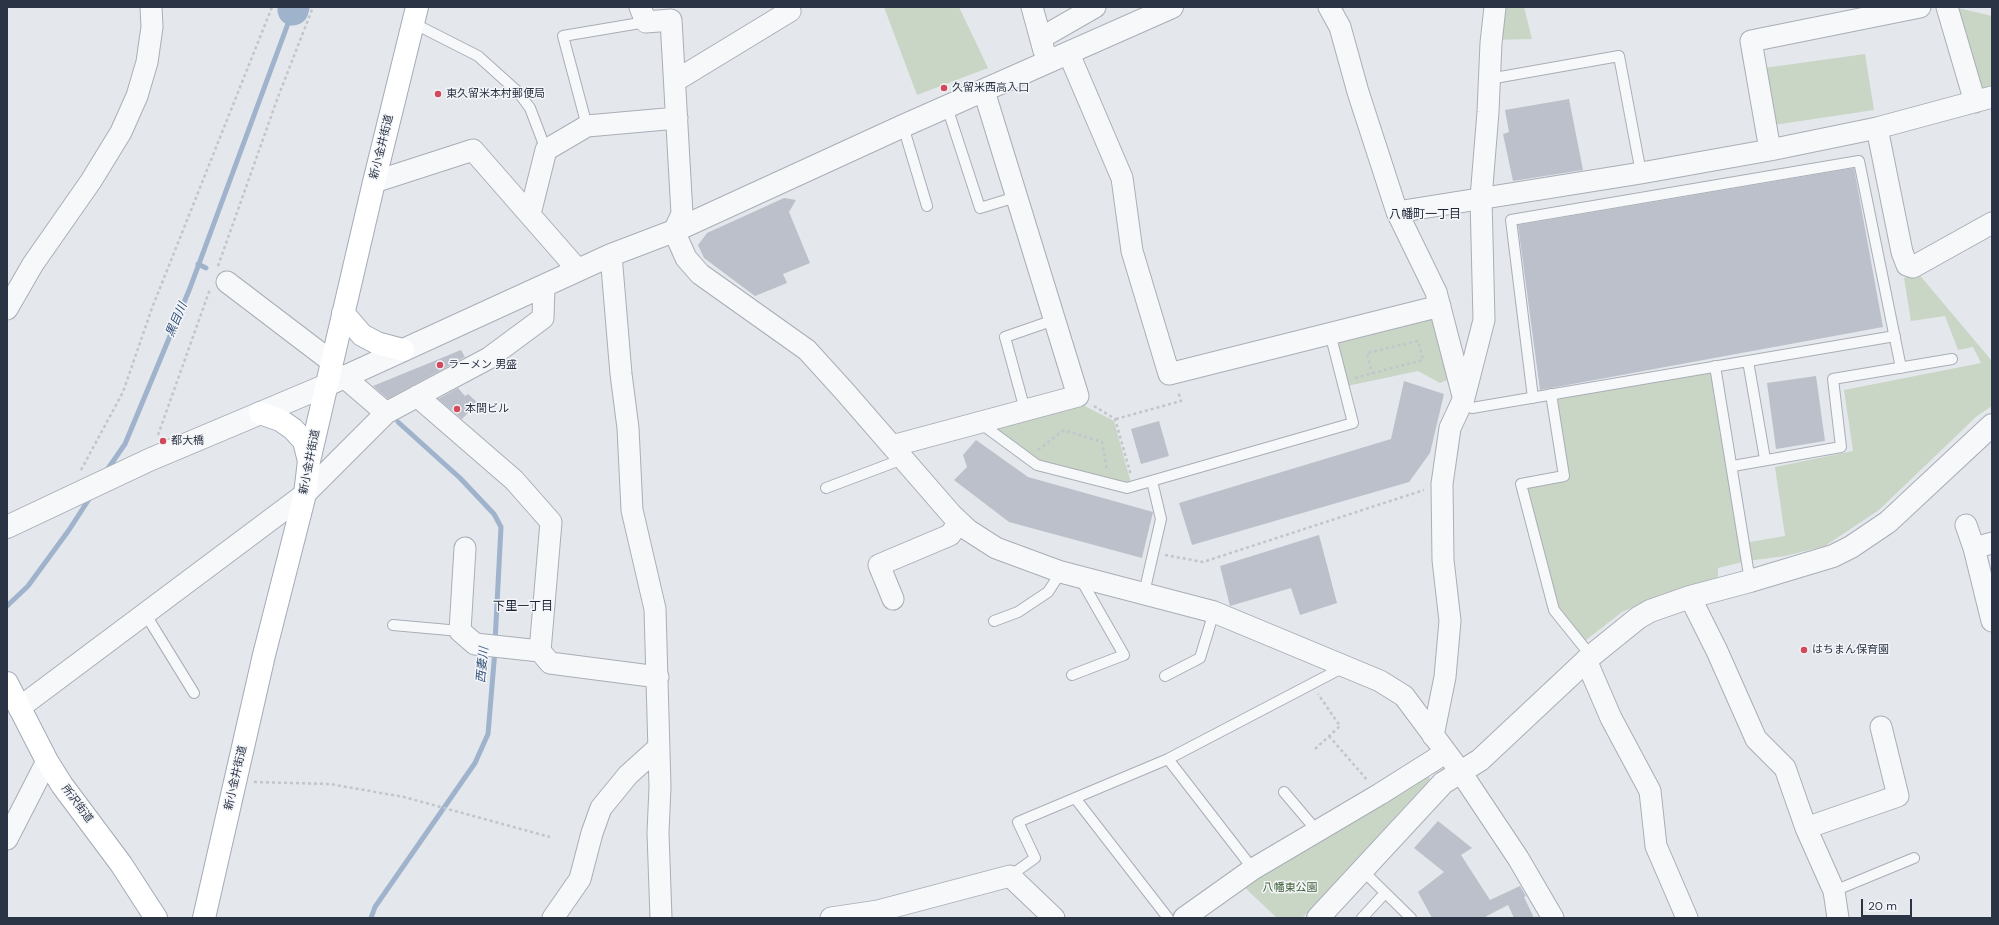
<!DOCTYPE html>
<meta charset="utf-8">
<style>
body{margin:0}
#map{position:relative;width:1999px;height:925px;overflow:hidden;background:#e4e7ec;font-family:"DM Sans",sans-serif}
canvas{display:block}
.frame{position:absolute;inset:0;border:8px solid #2b3445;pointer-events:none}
.scale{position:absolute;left:1861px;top:899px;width:51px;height:18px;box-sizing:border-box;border:2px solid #2b3445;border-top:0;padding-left:5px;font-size:12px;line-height:14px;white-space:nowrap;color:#2b3445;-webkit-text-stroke:3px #f4f6f9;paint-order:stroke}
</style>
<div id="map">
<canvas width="1999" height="925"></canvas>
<div class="frame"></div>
<div class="scale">20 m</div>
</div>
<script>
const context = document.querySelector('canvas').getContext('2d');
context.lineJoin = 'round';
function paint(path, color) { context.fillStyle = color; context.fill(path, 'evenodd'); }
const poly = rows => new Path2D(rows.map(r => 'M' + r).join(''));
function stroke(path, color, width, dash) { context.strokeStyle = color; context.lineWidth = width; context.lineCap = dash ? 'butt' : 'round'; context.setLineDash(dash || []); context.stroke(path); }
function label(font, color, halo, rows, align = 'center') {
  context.font = font + ' "DM Sans","Noto Sans JP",sans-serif'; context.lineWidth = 3; context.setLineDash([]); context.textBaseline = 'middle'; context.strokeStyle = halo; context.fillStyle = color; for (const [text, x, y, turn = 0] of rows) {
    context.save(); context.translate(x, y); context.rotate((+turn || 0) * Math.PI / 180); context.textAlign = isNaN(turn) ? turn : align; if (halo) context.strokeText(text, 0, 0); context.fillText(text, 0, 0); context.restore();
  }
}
paint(poly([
 [884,7,959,7,988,68,917,95],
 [1497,7,1524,7,1532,39,1491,40],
 [1954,7,1992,16,1992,97,1970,86],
 [1865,54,1874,110,1774,125,1764,68],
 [1917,272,1992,361,1992,406,1977,416,1879,510,1825,546,1785,556,1747,561,1718,568,1718,577,1654,598,1622,612,1581,644,1561,618,1521,486,1564,476,1552,396,1715,366,1744,543,1785,536,1775,467,1853,451,1844,390,1981,363,1973,347,1958,350,1945,316,1911,321,1904,278],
 [1435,313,1452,378,1440,383,1418,371,1347,386,1334,338],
 [1079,403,1114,421,1131,483,1125,485,1038,462,989,426],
 [1425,771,1430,779,1302,918,1277,918,1241,884]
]), '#c9d6c5');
stroke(poly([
 [198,264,206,268],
 [398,422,460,478,494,514,501,527,495,642],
 [107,470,125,444,190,288,293,10],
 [7,606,28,586,69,530,91,496],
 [371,918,375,907,475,763,488,734,495,650]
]), '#9fb4cc', 5);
stroke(poly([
 [293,10,294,7]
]), '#9fb4cc', 31);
paint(poly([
 [1569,99,1583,170,1513,181,1503,134,1509,132,1505,110],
 [1854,168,1883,327,1540,390,1518,225],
 [784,198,796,200,789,212,810,263,783,274,787,283,755,296,704,258,698,245,707,233],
 [461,350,465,357,388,399,373,386],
 [1816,376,1825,441,1776,449,1767,383],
 [1404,381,1444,394,1430,453,1409,482,1192,545,1179,503,1391,439],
 [458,388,465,396,468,394,478,403,462,419,438,399],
 [1159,421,1169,456,1141,464,1131,429],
 [976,440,1028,477,1153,512,1142,558,1009,522,954,480,967,467,963,455],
 [1319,535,1337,603,1300,615,1291,588,1230,606,1220,566],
 [1438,821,1472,848,1461,855,1490,900,1520,886,1526,896,1524,897,1534,918,1514,918,1508,905,1483,918,1432,918,1418,892,1444,872,1414,848]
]), '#bbc0ca');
const service = poly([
 [413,23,478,56,518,92,530,108,546,150],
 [1489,79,1619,56,1641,173],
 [947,107,980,208,1016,197],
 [587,126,563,36,646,22],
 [903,126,927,206],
 [1748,361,1765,459],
 [1715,366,1750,581],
 [1551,394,1564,476,1521,484,1554,610,1591,656],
 [1533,398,1511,220,1859,161,1901,368],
 [1472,408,1895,336],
 [1025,410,1005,337,1054,320],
 [980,423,1037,465,1127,488,1353,423,1330,333],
 [1733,466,1841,447,1833,379,1952,359],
 [826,488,903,459],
 [1144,593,1161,519,1152,481],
 [146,615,194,693],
 [994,621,1018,612,1048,592,1061,572],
 [393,625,460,631],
 [1072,675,1124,655,1080,578],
 [1165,676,1200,658,1214,612],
 [1168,759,1253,869],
 [1284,792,1317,831],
 [1075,798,1168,918],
 [1362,870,1411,918],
 [1010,876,1035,858,1018,822,1168,759,1344,667],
 [1834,891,1914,858],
 [1362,918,1385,893]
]);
const minor = poly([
 [640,7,646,22,671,20,682,214,674,231,686,258,700,274,807,350,846,393,952,515,968,530,996,548,1061,572,1214,612,1380,681,1404,696,1460,771,1518,858,1553,918],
 [1032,7,1044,51],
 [1329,7,1340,27,1358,92,1397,212,1436,292,1463,396],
 [1947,7,1975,102],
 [1041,38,1095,7],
 [1069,54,1122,178,1132,251,1169,374,1440,306],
 [675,81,790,11,789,7],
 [1877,128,1902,252,1907,265,1913,267,1992,223],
 [1770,150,1751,41,1920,7],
 [374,182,473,150,578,270],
 [1397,212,1641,173,1770,150,1877,128,1992,97],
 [530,214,546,150,587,126,677,118],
 [611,255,621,374,628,428,632,510,655,609,660,787,658,833,661,918],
 [227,282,332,362],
 [7,309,33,264,91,181,121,132,137,96,147,62,152,27,151,7],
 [343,376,386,413],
 [417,396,514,480,551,522,540,651,550,663,658,677],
 [892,446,1078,396,984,91],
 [1966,525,1974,548,1992,621],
 [465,548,460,631,475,644,540,651],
 [1974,548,1992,543],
 [1690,597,1717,651,1756,739,1785,768,1806,828,1834,891,1838,918],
 [893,599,879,565,950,535,959,522],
 [1586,660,1611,718,1650,791,1656,846,1687,918],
 [19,708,305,494,386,413,489,358,543,318,544,287],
 [1433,736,1445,677,1450,621,1443,560,1442,484,1450,428,1464,398,1484,320,1481,198,1488,112,1491,43,1495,7],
 [1806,828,1898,796,1881,727],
 [7,839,47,761],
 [553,918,580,879,592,833,601,808,628,775,659,747],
 [831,918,878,911,1010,876,1054,918],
 [1184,918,1253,869,1380,794,1445,753]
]);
const tertiary = poly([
 [7,527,149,460,327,385,611,255,674,231,903,126,1172,7],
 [1318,918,1443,783,1480,760,1591,656,1638,618,1650,611,1690,597,1750,581,1833,556,1851,547,1888,522,1992,425]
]);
const primary = poly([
 [343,313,362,335,377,343,403,350],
 [260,413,280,420,293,429,304,441,309,461],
 [7,683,47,761,62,785,121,864,156,918],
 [204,918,264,655,305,494,309,461,374,182,417,7]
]);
stroke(service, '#a9aeb7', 12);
stroke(minor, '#a9aeb7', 23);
stroke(tertiary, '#a9aeb7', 24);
stroke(primary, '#a3abb8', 24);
stroke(poly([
 [218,266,278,97,313,7],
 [1355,378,1423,360,1418,341,1367,353,1372,373],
 [1094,406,1115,419,1131,475],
 [1116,419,1181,401,1178,391],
 [158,435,210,289],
 [1038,450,1064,430,1102,442,1107,470],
 [81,470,123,392,152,308,272,7],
 [1165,555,1203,562,1424,490],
 [1329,736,1368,781],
 [1315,749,1340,726,1318,694],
 [254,782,330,784,404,797,550,837]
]), '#c2c5cb', 2.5, [3, 3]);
stroke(service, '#f7f8fa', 10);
stroke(minor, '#f7f8fa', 21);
stroke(tertiary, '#f7f8fa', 22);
stroke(primary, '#fff', 22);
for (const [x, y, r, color] of [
 [944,88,4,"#d1495b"],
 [438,94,4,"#d1495b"],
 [440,365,4,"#d1495b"],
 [457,409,4,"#d1495b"],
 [163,441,4,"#d1495b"],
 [1804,650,4,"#d1495b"]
]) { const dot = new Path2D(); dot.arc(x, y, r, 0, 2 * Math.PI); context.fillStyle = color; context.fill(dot); stroke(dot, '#f4f6f9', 1.5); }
label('11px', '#2b3445', '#f4f6f9', [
 ["久留米西高入口",952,88],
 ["東久留米本村郵便局",446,94],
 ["ラーメン 男盛",448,365],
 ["本間ビル",465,409],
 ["都大橋",171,441],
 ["はちまん保育園",1812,650]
], 'left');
label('11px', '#2b3445', '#f4f6f9', [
 ["新小金井街道",382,147,-76],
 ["新小金井街道",310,462,-79],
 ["新小金井街道",236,778,-77],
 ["所沢街道",77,804,53]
]);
label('11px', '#3f6138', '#f4f6f9', [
 ["八幡東公園",1290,888]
]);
label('12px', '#1d2536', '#f4f6f9', [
 ["八幡町一丁目",1425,215],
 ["下里一丁目",523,607]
]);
label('italic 12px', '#34527a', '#f4f6f9', [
 ["黒目川",177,320,-67],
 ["西妻川",483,665,-85]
]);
</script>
